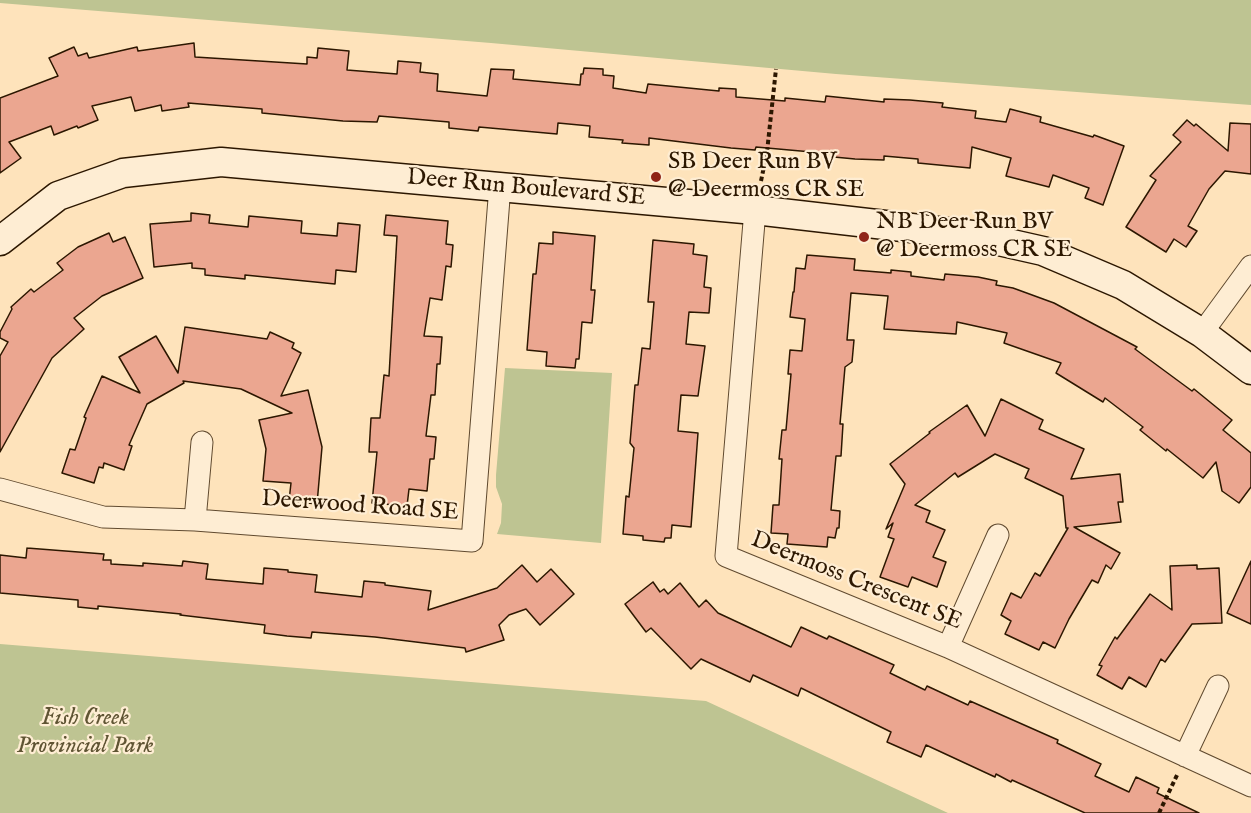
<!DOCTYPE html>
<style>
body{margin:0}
canvas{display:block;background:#fee3bb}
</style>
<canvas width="1251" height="813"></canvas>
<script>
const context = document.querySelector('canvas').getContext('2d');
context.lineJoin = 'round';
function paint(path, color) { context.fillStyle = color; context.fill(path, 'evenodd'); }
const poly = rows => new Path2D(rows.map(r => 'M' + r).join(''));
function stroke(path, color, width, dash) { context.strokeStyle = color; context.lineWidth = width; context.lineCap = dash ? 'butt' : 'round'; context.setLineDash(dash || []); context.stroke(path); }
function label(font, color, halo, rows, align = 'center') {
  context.font = font + ' "IM FELL English",serif'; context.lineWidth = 4.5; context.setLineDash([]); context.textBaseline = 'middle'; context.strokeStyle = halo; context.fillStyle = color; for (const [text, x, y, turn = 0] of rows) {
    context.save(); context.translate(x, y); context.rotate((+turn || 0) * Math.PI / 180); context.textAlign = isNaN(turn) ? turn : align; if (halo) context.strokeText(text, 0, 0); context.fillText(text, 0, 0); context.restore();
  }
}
paint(poly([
 [0,0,1251,0,1251,105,836,74,491,43,0,3],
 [505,368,612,373,601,543,497,534,501,523,502,504,496,487,496,475],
 [0,644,706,701,948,813,0,813]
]), '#bec492');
const building = poly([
 [194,43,195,57,307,64,307,57,317,58,318,48,349,51,347,70,397,74,398,61,421,63,420,72,438,74,437,91,487,96,491,69,514,70,513,79,580,85,581,74,583,74,584,68,603,69,603,75,614,76,613,88,646,93,648,84,719,91,719,88,736,89,736,97,785,101,785,98,825,102,826,96,884,102,884,99,910,100,943,103,942,107,976,111,975,118,1006,122,1010,109,1041,117,1040,122,1093,137,1094,135,1124,146,1103,205,1085,198,1089,188,1053,175,1049,187,1006,176,1011,158,972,147,970,168,918,163,918,159,884,156,884,160,855,159,834,157,834,154,756,147,755,150,731,148,649,138,649,145,622,143,623,140,589,137,590,126,558,123,557,134,479,127,478,131,449,128,449,122,379,116,377,122,343,121,262,113,262,109,188,103,189,107,162,111,161,105,135,111,131,97,92,106,98,120,78,128,77,126,54,135,51,126,9,142,21,158,0,173,0,98,58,76,49,58,74,47,78,56,87,53,89,58,137,47,138,51,194,43],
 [1187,120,1194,126,1196,124,1228,151,1230,123,1251,124,1251,174,1225,171,1209,189,1188,226,1197,231,1186,247,1174,239,1166,252,1126,227,1156,180,1150,176,1181,142,1173,135,1187,120],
 [191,213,210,215,209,223,248,227,249,216,302,221,301,233,337,236,338,223,360,225,356,272,336,270,335,284,245,275,245,279,205,275,205,269,192,268,192,263,154,267,150,224,191,221,191,213],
 [386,215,448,221,446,244,453,245,451,267,446,266,442,300,430,298,424,336,442,337,440,364,437,364,435,395,431,395,426,436,436,437,434,459,430,459,427,491,409,489,407,506,372,503,377,452,369,452,371,418,380,418,384,375,389,376,397,236,384,235,386,215],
 [553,232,595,236,591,290,595,290,592,323,582,322,579,359,576,359,575,368,546,366,547,352,527,350,533,274,536,274,539,243,553,244,553,232],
 [109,233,113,242,125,237,143,278,102,296,74,318,84,329,52,358,0,452,0,356,8,342,0,338,0,332,12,309,11,307,31,289,34,292,63,270,57,263,78,247,109,233],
 [653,240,694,244,693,254,707,256,704,287,711,288,709,313,689,312,686,344,705,346,698,396,681,395,678,431,698,433,691,527,672,525,671,538,665,538,664,542,643,540,643,536,623,534,626,496,629,497,634,448,630,443,635,385,638,385,642,348,650,349,654,302,648,302,653,240],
 [807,255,855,259,854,270,891,273,891,270,911,272,911,276,944,280,945,274,978,277,997,281,996,285,1013,288,1054,303,1137,347,1135,349,1192,391,1194,389,1232,420,1223,430,1251,453,1251,487,1239,503,1222,491,1216,462,1203,478,1167,449,1166,451,1140,430,1143,427,1105,398,1103,402,1056,373,1061,363,1004,343,1007,333,957,322,956,334,884,329,888,296,851,293,847,340,854,340,852,362,845,367,840,424,843,424,841,456,836,456,831,510,840,511,839,528,837,528,835,538,828,537,827,547,787,544,788,534,771,533,773,505,779,505,782,459,779,459,782,430,786,430,791,374,788,374,790,350,802,351,805,319,790,317,793,292,794,292,796,268,805,269,807,255],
 [185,327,267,339,270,332,294,343,292,348,301,353,281,396,308,390,322,447,317,504,289,501,291,483,263,481,266,449,259,420,292,413,241,389,183,381,184,383,147,404,129,445,132,446,124,470,104,463,103,468,99,467,94,483,62,473,70,449,75,450,86,418,84,417,102,376,140,393,119,357,156,336,178,373,185,327],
 [1001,399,1043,420,1039,429,1084,449,1071,479,1120,474,1123,502,1118,502,1121,522,1074,527,1120,553,1111,569,1106,565,1098,583,1092,580,1069,619,1055,648,1043,642,1039,650,1005,634,1011,621,1001,615,1011,593,1021,598,1035,573,1040,576,1068,528,1066,528,1063,496,1025,478,1029,469,995,454,958,477,955,473,915,505,930,511,926,522,945,530,933,557,946,562,937,587,912,577,908,587,880,577,894,539,888,537,893,523,886,529,905,484,890,464,930,433,929,432,967,405,985,436,1001,399],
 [27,548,104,554,103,560,111,560,111,564,143,566,143,563,182,566,183,561,208,564,206,579,263,584,264,568,288,570,288,572,317,575,315,592,362,597,364,581,385,583,385,585,431,591,428,610,497,588,522,565,537,582,551,569,574,594,540,625,526,609,509,615,499,625,504,640,466,652,465,648,375,637,312,632,311,638,287,636,264,633,265,625,180,615,181,614,98,606,98,609,78,607,78,600,0,593,0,555,26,558,27,548],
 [1251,561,1251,624,1227,613,1251,561],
 [1197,565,1197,569,1219,568,1222,623,1192,624,1165,662,1161,659,1146,687,1129,677,1122,689,1097,675,1102,666,1099,665,1115,637,1117,639,1150,594,1172,610,1170,566,1197,565],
 [653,582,660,592,664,589,668,594,680,583,699,607,706,600,718,613,791,647,801,627,827,639,829,636,894,665,890,673,925,690,927,686,968,705,970,701,1058,740,1057,743,1101,764,1095,776,1129,792,1136,777,1159,788,1157,793,1199,813,1085,813,1012,780,1011,782,996,774,995,777,926,745,921,757,887,742,891,732,801,688,798,696,753,675,750,682,701,659,691,669,651,628,646,632,625,604,653,582]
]);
paint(building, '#eba690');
stroke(building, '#2c1700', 1.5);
const street = poly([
 [755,210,726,556,948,647,1251,786],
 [1202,333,1251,266],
 [0,489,103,517,195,520,472,541,500,186],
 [195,520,202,442],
 [948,647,998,535],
 [1185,756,1218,686]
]);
const secondary = poly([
 [0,241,58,196,123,173,221,162,755,210,972,235,1043,251,1123,285,1202,333,1251,370]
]);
stroke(street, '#604a2f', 23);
stroke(secondary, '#2c1700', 31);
stroke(poly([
 [761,181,767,152,776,69],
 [1159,813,1178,773]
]), '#2c1700', 4, [4.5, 3]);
stroke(street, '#feedd3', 21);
stroke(secondary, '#feedd3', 28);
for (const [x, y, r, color] of [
 [656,177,6,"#8f2418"],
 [864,237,6,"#8f2418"]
]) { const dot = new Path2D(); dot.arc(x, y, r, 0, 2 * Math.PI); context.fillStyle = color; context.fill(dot); stroke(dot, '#feedd3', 2); }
label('24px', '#2c1700', '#feedd3', [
 ["SB Deer Run BV",668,163],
 ["@ Deermoss CR SE",668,191],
 ["NB Deer Run BV",876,223],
 ["@ Deermoss CR SE",876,251]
], 'left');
label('24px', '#2c1700', '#feedd3', [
 ["Deer Run Boulevard SE",526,189,5],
 ["Deerwood Road SE",360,507,4],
 ["Deermoss Crescent SE",856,582,22]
]);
label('italic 24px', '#5f5433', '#feedd3', [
 ["Fish Creek",85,719],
 ["Provincial Park",85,747]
]);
</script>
